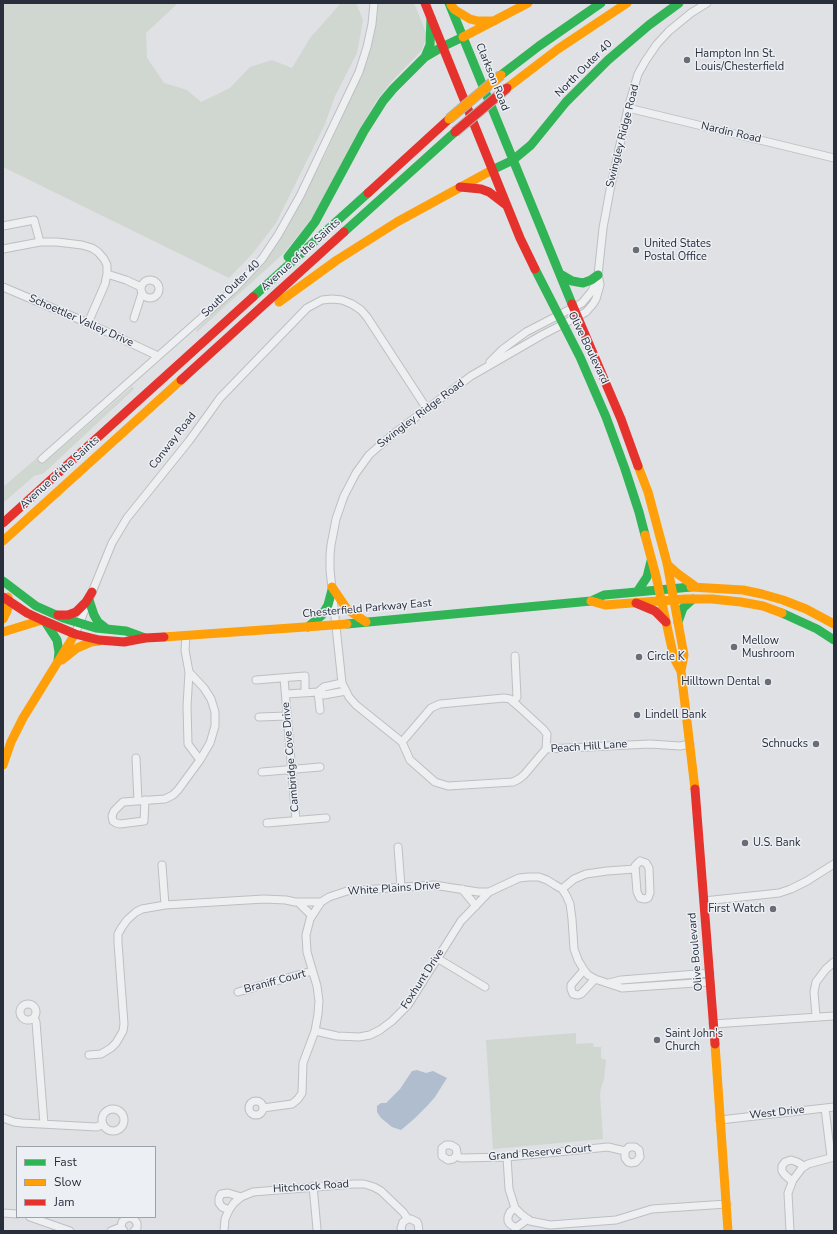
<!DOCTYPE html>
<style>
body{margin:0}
#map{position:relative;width:837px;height:1234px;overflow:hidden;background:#dfe1e4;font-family:"Nunito Sans",sans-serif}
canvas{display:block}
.frame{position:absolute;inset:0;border:4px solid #282e3b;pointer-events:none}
.legend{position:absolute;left:16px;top:1146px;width:140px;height:72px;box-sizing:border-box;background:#eceff4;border:1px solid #9ea2aa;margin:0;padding:5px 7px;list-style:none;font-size:12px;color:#282e3b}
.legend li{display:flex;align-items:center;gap:8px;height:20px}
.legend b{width:20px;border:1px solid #9ea2aa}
</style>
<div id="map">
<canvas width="837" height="1234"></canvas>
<div class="frame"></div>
<ul class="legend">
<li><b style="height:5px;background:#30b455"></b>Fast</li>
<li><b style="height:5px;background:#ff9f0a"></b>Slow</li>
<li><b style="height:5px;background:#e5322d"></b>Jam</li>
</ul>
</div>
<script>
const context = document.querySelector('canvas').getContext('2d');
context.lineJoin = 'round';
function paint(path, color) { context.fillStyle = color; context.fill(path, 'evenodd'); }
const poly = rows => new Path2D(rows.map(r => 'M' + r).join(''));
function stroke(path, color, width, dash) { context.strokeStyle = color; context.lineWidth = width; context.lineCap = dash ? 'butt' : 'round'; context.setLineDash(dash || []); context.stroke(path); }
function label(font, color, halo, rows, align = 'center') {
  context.font = font + ' "Nunito Sans",sans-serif'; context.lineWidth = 3; context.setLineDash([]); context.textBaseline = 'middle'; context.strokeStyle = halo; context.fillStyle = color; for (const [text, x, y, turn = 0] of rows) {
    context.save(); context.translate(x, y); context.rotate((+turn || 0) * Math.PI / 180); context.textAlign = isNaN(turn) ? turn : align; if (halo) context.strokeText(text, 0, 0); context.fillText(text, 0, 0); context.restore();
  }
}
paint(poly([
 [5,3,178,3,146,33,147,58,164,83,187,90,201,102,230,88,250,67,272,60,292,68,310,38,341,3,356,3,363,20,357,53,335,96,325,124,276,223,253,253,229,278,3,167,3,12],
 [378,3,414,3,427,35,422,50,392,81,376,101,312,218,284,253,197,332,196,330,240,288,258,269,272,251,288,226,325,155,361,77,371,48,377,20],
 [133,386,134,389,44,473,34,476,3,503,3,487,39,456,44,463],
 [576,1033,576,1044,593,1043,594,1047,601,1047,601,1058,606,1060,604,1079,601,1088,600,1094,603,1139,493,1149,486,1040]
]), '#cfd7d0');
paint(poly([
 [417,1070,426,1073,433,1071,447,1078,435,1097,428,1105,414,1119,401,1130,392,1127,381,1118,377,1112,377,1106,381,1103,386,1103,400,1089,412,1071]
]), '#afbdce');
const street = poly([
 [628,108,834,158],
 [3,226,34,220,40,242],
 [3,249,40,242,57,242,82,245,92,248,98,252,104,259,107,265,107,274,126,280,141,287],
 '141 289a9 9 0 1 1 18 0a9 9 0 1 1-18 0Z',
 [3,287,88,323,158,356],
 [134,318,142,293],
 [88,323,105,284,107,274],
 [490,362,503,349,526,332,582,303,592,291,598,277],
 [42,459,234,289,262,259,278,235,300,196,359,72,367,47,372,24,374,3],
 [75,634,112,543,127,518,189,441,210,412,220,398,307,308,322,300,332,299,342,300,352,304,361,310,367,317,427,409],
 [189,672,187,706,188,744,200,760],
 [284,678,296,820],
 [256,680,305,676,305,692],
 [318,692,324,687,342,683],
 [318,692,320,710],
 [286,694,318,692,324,695,346,691],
 [513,702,517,697,515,656],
 [259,717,287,716],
 [402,742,431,708,440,704,504,698,510,699,518,706,543,729,547,734,546,749],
 [690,744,680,746,650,744,546,749,524,775,519,779,513,782,448,786,435,782,410,760,402,742,356,705,349,697,342,683,330,570,330,555,331,545,336,519,344,496,356,473,369,455,378,447,396,432,471,376,542,335,577,317,586,312,593,304,596,299,600,285,598,275,603,228,610,190,628,108,638,74,646,60,657,44,669,31,691,13,707,3],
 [136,758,138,801],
 [262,772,320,767],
 [145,800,144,821,120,824,116,823,113,821,112,816,114,811,123,802,165,799,173,795,178,790,200,760,210,743,215,726,215,712,211,699,204,688,189,672,185,650,186,636],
 [267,823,326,818],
 [398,847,401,887],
 [640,861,646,863,649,868,650,893,648,898,645,899,640,898,637,892,635,866,640,861],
 [162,865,165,905],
 [462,889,476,906],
 [562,889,574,879,586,874,607,871,635,869],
 [704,901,779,893,791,889,807,881,834,864],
 [298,902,312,916],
 [437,958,485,987],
 [584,970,571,985,571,989,573,994,578,995,581,994,595,979],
 [609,983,621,980,710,973],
 [238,992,312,971],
 '20 1012a8 8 0 1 1 16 0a8 8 0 1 1-16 0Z',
 [816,1016,814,992,816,982,826,969,834,962],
 [34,1018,36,1022,44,1124],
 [713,1024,834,1016],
 [315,1031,337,1036,359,1037,370,1035,380,1030,392,1021,408,1005,461,921,489,892],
 [89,1055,101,1054,111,1048,116,1043,123,1031,124,1024,118,943,118,934,122,927,127,920,136,912,142,909,165,905,264,899,286,900,295,902,321,902,329,897,347,891,434,885,478,892,489,892,519,878,528,877,539,877,547,880,555,885,562,889,566,895,570,904,572,919,574,949,578,960,584,970,588,975,595,979,622,988,710,982],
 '249 1108a7 7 0 1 1 14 0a7 7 0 1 1-14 0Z',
 [263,1108,292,1104,298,1099,302,1093,303,1063,315,1031,318,1014,319,1001,317,986,307,952,306,935,310,919,321,902],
 [825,1108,831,1157],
 '102 1120a11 11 0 1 1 22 0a11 11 0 1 1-22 0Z',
 [3,1118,14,1122,22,1123,97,1127,103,1124],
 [720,1120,834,1107],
 [456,1156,457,1153,456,1148,451,1145,446,1145,442,1148,442,1156,448,1160,453,1159,456,1156,461,1158,507,1157,608,1147,625,1151,625,1158,628,1162,631,1163,636,1162,640,1157,639,1150,635,1147,629,1147,625,1151],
 [507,1157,509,1189,515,1208,521,1214,530,1221,550,1225,616,1220,652,1209,727,1204],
 [792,1181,785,1175,782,1171,782,1166,785,1162,791,1160,797,1162,804,1166],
 [313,1186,317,1229],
 [515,1208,510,1212,508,1217,508,1221,510,1224,514,1227,517,1227,528,1219],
 [229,1210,222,1207,219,1203,219,1198,221,1194,228,1193,241,1197],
 [3,1213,17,1214],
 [30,1217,70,1231],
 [111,1231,121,1227],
 [124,1231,121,1227,122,1222,125,1219,130,1217,134,1219,137,1223,137,1228,134,1231],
 [224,1231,225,1219,229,1210,234,1203,241,1197,253,1192,354,1184,364,1184,374,1187,381,1191,403,1212,408,1219],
 [402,1231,401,1228,403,1222,408,1219,411,1219,417,1222,418,1224,419,1231],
 [790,1231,788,1193,793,1180,802,1168,808,1164,834,1157]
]);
stroke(street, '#bdbfc2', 9);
stroke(street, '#eeeff1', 7);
stroke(poly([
 [449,3,572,304],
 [442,47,463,37],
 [425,57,430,45,431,18],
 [501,75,539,46,601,3],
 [513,160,531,145,566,102,608,60,649,25,679,3],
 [492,170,513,160],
 [344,232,455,132],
 [288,257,315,222,364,131,383,101,393,89,425,57,442,47],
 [535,269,580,357,606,417,625,469,639,512,645,535],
 [560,274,572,281,583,283,591,280,598,275],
 [253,297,368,193],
 [3,581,36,606,63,618,96,628,126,631,145,638],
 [637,592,647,577,651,561],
 [89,600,94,615,98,622,107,629],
 [782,613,817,629,834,640],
 [678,622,683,608,693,599],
 [46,623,57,640,59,652,58,661],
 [347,624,591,601,604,595,691,587],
 [308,627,322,615,328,605,332,590]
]), '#30b455', 9);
stroke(poly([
 [451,5,455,10,470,19,478,21,494,21],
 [463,37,528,3],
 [507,88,558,49,627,3],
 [279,302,337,260,397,222,492,170],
 [638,466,648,492,667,563,684,655,681,671,695,789],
 [645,535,656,576,674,658,681,671],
 [3,541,181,380],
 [667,564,678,574,696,587],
 [332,587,347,609,366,622],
 [691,587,743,590,762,594,783,600,806,609,834,624],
 [591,601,605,605,686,599,712,599,741,602,763,606,782,613],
 [3,619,7,611,9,601,8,597],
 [3,632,42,620],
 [164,637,347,624],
 [62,660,77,648,91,642,99,641],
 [3,765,11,742,23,718,75,634],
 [715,1044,728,1231]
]), '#ff9f0a', 9);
stroke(poly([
 [425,3,520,238,535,269],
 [460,187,481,189,489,192,506,205],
 [368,193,449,119],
 [572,304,621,419,638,466],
 [181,380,344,232],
 [3,523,253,297],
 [3,597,27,613,42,620,75,634,99,640,124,642,145,638,164,637],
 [636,603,655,611,666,622],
 [58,615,68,615,76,612,86,602,92,592],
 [695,789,715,1044]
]), '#e5322d', 9);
const slowBridge = poly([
 [449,119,501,75]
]);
const jamBridge = poly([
 [455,132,507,88]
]);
stroke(slowBridge, '#b2b4b8', 11, []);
stroke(jamBridge, '#b2b4b8', 11, []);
stroke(slowBridge, '#ff9f0a', 9);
stroke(jamBridge, '#e5322d', 9);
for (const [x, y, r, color] of [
 [687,60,4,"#686d76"],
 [636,250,4,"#686d76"],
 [734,647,4,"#686d76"],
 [639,657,4,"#686d76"],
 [768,682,4,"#686d76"],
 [637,715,4,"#686d76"],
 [816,744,4,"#686d76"],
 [745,843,4,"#686d76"],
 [773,909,4,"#686d76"],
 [657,1040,4,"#686d76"]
]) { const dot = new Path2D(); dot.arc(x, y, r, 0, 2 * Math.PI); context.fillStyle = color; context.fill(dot); stroke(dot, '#eceff4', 1.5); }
label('11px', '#282e3b', '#eceff4', [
 ["Hampton Inn St.",695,54],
 ["Louis/Chesterfield",695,67],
 ["United States",644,244],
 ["Postal Office",644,257],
 ["Mellow",742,641],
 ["Mushroom",742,654],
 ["Circle K",647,657],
 ["Hilltown Dental",760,682,"right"],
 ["Lindell Bank",645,715],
 ["Schnucks",808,744,"right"],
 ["U.S. Bank",753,843],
 ["First Watch",765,909,"right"],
 ["Saint John's",665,1034],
 ["Church",665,1047]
], 'left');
label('11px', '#282e3b', '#eceff4', [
 ["North Outer 40",584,69,-45],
 ["Clarkson Road",492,77,68],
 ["Nardin Road",731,133,13],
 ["Swingley Ridge Road",623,136,-76],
 ["Avenue of the Saints",301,255,-42],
 ["South Outer 40",231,289,-44],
 ["Schoettler Valley Drive",81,321,24],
 ["Olive Boulevard",588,348,64],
 ["Swingley Ridge Road",421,414,-37],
 ["Conway Road",173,441,-52],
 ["Avenue of the Saints",60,473,-42],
 ["Chesterfield Parkway East",367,609,-5],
 ["Peach Hill Lane",589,747,-4],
 ["Cambridge Cove Drive",291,757,-95],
 ["White Plains Drive",394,889,-4],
 ["Olive Boulevard",696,952,-95],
 ["Foxhunt Drive",423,979,-57],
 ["Braniff Court",275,982,-15],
 ["West Drive",777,1113,-6],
 ["Grand Reserve Court",540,1153,-5],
 ["Hitchcock Road",311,1187,-4]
]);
</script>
